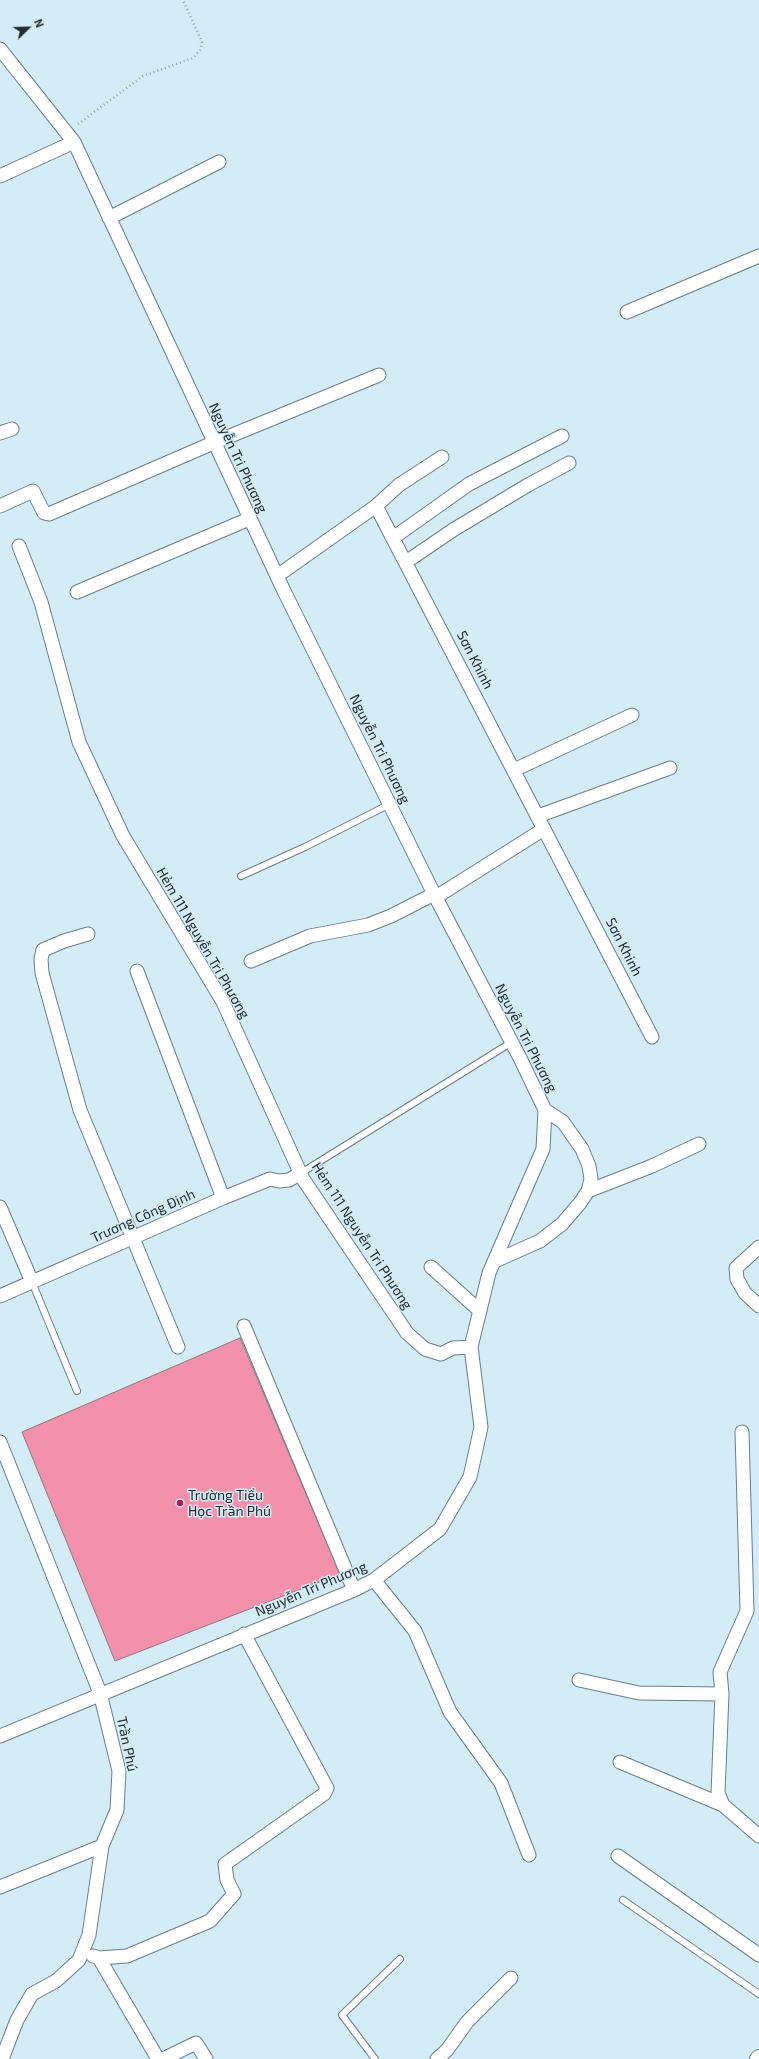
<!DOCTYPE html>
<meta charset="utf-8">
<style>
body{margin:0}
#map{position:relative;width:759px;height:2059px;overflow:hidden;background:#d4ecf6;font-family:"Exo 2",sans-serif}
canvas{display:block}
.north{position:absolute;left:8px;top:8px;width:40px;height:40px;-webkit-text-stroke:3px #d4ecf6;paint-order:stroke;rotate:67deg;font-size:11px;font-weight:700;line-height:16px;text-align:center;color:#232c30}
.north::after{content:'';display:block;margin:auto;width:14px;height:18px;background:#232c30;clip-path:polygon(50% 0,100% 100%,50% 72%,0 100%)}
</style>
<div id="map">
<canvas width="759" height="2059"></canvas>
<div class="north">N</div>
</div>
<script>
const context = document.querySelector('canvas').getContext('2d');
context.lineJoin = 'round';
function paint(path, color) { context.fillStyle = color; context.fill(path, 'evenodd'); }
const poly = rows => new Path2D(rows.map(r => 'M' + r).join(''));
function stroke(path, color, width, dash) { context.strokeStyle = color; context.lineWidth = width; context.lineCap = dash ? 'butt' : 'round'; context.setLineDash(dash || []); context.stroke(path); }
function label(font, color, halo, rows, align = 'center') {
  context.font = font + ' "Exo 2",sans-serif'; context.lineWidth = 3; context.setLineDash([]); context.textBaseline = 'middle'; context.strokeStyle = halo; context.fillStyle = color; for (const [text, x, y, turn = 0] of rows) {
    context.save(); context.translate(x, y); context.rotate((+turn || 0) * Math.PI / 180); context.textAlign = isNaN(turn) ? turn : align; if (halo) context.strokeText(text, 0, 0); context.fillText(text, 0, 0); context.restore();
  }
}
const building = poly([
 [240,1338,340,1574,115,1661,22,1432,240,1338]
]);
paint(building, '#f391ac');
stroke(building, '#8f797e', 1);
const service = poly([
 [241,876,305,847,390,804],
 [301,1173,512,1042],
 [32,1282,77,1391],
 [623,1900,759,1994],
 [375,2059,342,2015,400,1959]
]);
const minor = poly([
 [0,49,74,142,284,591,434,894,520,1058,545,1110,543,1149,489,1273,471,1347,481,1427,470,1477,440,1529,374,1580,354,1590,0,1736],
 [0,176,74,142],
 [109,218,219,162],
 [627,312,759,256],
 [0,433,12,429],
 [0,506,33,491,44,513,49,514,213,443,379,375],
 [376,506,652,1037],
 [393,538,469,484,562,436],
 [19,546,41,602,79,742,123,836,223,1002,303,1179,407,1333,425,1349,441,1354,453,1348,471,1347],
 [406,562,453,530,528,485,569,463],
 [277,576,376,506,399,485,442,457],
 [77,592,249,519],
 [514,770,632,715],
 [538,816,670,768],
 [436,897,544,829],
 [88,934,64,941,43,950,41,959,42,973,80,1110,178,1347],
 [251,961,310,936,368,925,391,916,434,894],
 [137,971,223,1198],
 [588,1191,652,1166,699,1144],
 [0,1207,32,1282],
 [759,1247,736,1268,737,1279,745,1293,759,1306],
 [495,1261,540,1241,562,1224,580,1203,588,1191,591,1179,589,1166,582,1149,563,1122,545,1110],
 [431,1267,480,1311],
 [0,1296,223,1198,270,1179,279,1181,289,1180,301,1173],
 [244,1326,354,1590],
 [742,1432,747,1611,720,1672,722,1694,718,1793,723,1805,759,1836],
 [0,1442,100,1693,119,1771,117,1810,102,1846,89,1935,79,1960,56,1981,32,1994,17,2020,2,2059],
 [374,1580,415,1631,450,1712,501,1783,529,1855],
 [579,1680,639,1693,722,1694],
 [620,1762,723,1805],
 [618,1856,759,1955],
 [0,1887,102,1846],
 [93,1956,99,1958,158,2059],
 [99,1958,127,1956,210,1921,234,1894,227,1880,225,1864,324,1794,327,1788,244,1634],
 [163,2059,196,2043,206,2059],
 [437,2059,447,2050,467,2022,511,1978]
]);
const tertiary = poly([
 [758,2059,759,2058]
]);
stroke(service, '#6a7f88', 8);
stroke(minor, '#6a7f88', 15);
stroke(tertiary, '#6a7f88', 18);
stroke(poly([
 [78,124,143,76,193,58,200,50,202,42,183,0]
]), '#92a4ac', 2.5, [1, 3]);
stroke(service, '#fff', 6);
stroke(minor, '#fff', 13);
stroke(tertiary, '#fff', 16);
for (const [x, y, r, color] of [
 [180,1503,4,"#aa1b57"]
]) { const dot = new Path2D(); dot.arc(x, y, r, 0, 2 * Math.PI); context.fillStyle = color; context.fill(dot); stroke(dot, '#d4ecf6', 1.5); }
label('14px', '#232c30', '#d4ecf6', [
 ["Nguyễn Tri Phương",238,458,65],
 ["Sơn Khinh",475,660,63],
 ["Nguyễn Tri Phương",380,749,64],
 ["Hẻm 111 Nguyễn Tri Phương",203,943,60],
 ["Sơn Khinh",624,947,63],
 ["Nguyễn Tri Phương",526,1038,63],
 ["Trương Công Định",143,1216,-24],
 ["Hẻm 111 Nguyễn Tri Phương",362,1236,57],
 ["Nguyễn Tri Phương",311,1589,-23],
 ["Trần Phú",127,1744,78]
]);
label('14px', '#232c30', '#d4ecf6', [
 ["Trường Tiểu",188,1495],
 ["Học Trần Phú",188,1511]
], 'left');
</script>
